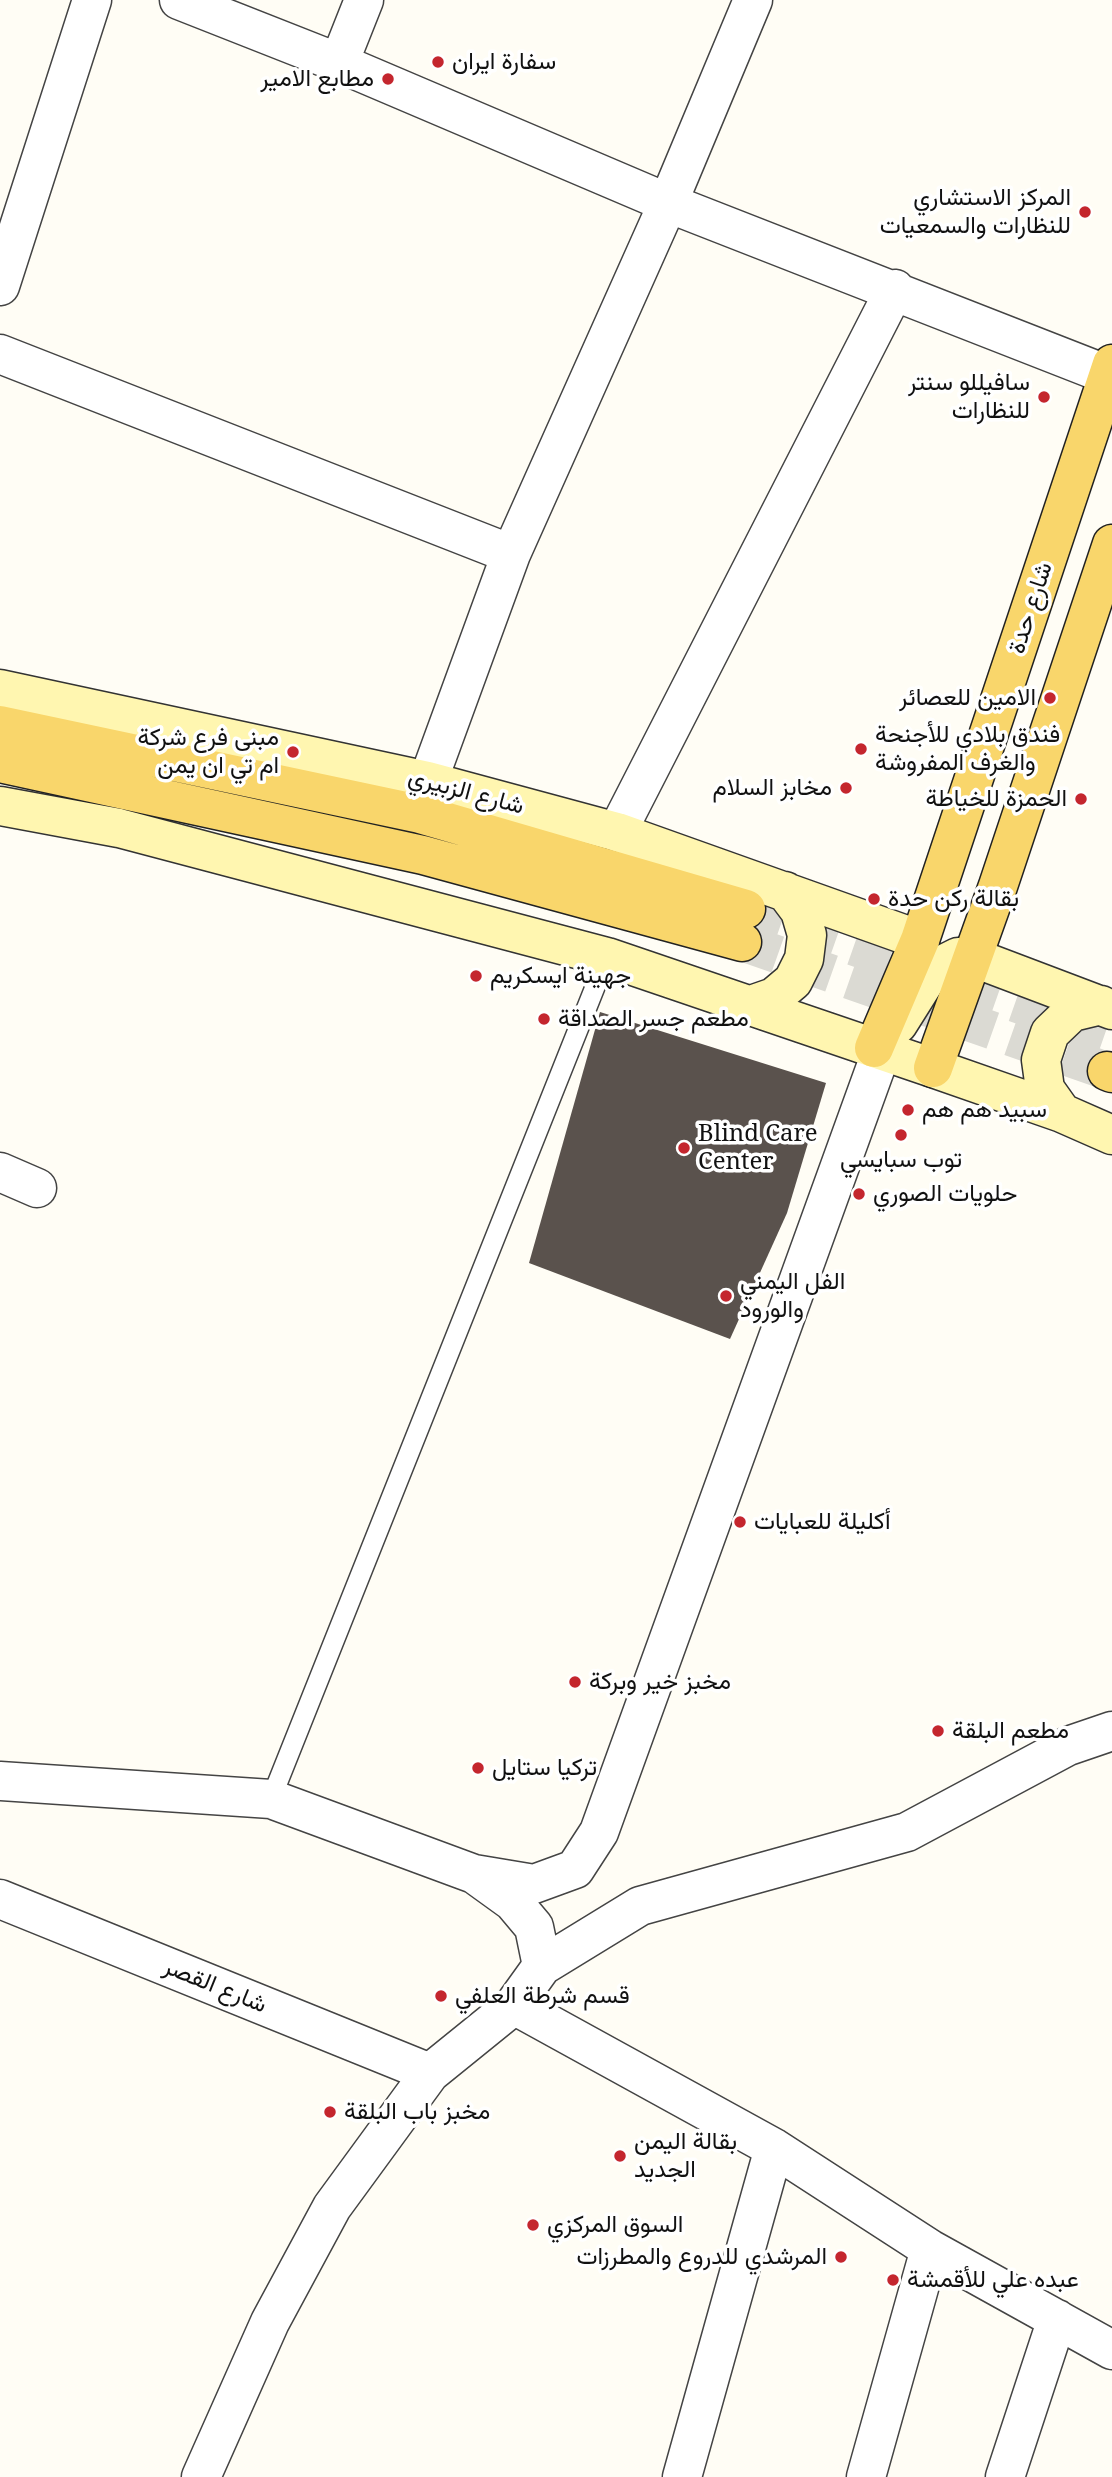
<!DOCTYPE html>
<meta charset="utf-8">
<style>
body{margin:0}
canvas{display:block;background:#fffdf5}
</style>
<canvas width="1112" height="2477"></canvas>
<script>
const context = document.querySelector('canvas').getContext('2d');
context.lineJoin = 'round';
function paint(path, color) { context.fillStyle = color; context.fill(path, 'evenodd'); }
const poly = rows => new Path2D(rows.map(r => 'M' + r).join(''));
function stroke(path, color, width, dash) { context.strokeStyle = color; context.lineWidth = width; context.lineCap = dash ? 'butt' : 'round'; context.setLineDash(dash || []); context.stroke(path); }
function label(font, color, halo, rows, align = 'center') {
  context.font = font + ' "Noto Serif",Vazirmatn,serif'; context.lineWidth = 7; context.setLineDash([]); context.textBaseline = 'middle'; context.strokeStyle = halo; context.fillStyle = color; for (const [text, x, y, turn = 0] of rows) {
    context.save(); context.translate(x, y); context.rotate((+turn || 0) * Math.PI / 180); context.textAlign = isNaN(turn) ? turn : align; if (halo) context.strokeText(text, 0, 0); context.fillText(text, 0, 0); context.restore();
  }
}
paint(poly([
 [600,1012,826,1083,787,1213,730,1339,529,1263]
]), '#5a524d');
stroke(poly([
 [746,909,1112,1037],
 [742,942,1107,1071]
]), '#dbdad3', 38, [38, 19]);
const service = poly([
 [271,1799,607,957]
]);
const minor = poly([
 [179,0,339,63,668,203,1108,375],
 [339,63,364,0],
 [0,286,92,0],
 [0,354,511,554],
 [428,781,511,554,668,203,753,0],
 [617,832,895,289],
 [0,1172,37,1188],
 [0,1781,271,1799,474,1874,534,1884,575,1869,599,1832,882,1050],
 [477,1876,513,1902,534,1927,542,1966],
 [0,1899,430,2073],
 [514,2005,774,2148,930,2249,1112,2350],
 [201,2477,270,2322,332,2207,430,2073,514,2005,542,1966,640,1906,907,1832,1068,1746,1112,1731],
 [682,2477,774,2148],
 [866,2477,930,2249],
 [1005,2477,1057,2319]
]);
const secondary = poly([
 [0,689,428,781,617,832,920,940],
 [0,806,119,828,607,957,933,1068,1062,1113,1112,1135],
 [751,1005,774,997,793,981,804,959,807,935,800,911,785,891],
 [898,1024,932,970,958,957,972,957,1112,1010],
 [1062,1113,1045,1089,1041,1060,1050,1033,1072,1012,1101,1005]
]);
const primary = poly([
 [0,725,420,814,746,909],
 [0,763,423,855,742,942],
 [874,1048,920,940,1112,364],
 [933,1068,998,886,1112,544],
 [1107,1071,1112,1073]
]);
stroke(service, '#444', 22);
stroke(minor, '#444', 41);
stroke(secondary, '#333', 41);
stroke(primary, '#222', 41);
stroke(service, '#fff', 19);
stroke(minor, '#fff', 38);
stroke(secondary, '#fff6b0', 38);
stroke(primary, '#f9d66b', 38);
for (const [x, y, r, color] of [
 [438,62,7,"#c4262e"],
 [388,79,7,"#c4262e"],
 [1085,212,7,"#c4262e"],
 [1044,397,7,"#c4262e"],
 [1050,698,7,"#c4262e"],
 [861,749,7,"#c4262e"],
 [293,752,7,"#c4262e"],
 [846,788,7,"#c4262e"],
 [1081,799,7,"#c4262e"],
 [874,899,7,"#c4262e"],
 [476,976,7,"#c4262e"],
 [544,1019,7,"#c4262e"],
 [908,1110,7,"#c4262e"],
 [901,1135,7,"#c4262e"],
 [684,1148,7,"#c4262e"],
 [859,1194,7,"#c4262e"],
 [726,1296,7,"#c4262e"],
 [740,1522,7,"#c4262e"],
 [575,1682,7,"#c4262e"],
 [938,1731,7,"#c4262e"],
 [478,1768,7,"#c4262e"],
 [441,1996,7,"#c4262e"],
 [330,2112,7,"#c4262e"],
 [620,2156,7,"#c4262e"],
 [533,2225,7,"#c4262e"],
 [841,2257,7,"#c4262e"],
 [893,2280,7,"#c4262e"]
]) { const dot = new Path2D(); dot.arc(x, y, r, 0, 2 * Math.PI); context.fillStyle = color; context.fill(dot); stroke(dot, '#fff', 2.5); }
label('24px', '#111', '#fff', [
 ["سفارة ايران",452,62],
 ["مطابع الامير",374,79,"right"],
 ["المركز الاستشاري",1071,198,"right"],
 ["للنظارات والسمعيات",1071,226,"right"],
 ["سافيللو سنتر",1030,383,"right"],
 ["للنظارات",1030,411,"right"],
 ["الامين للعصائر",1036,698,"right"],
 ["فندق بلادي للأجنحة",875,735],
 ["والغرف المفروشة",875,763],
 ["مبنى فرع شركة",279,738,"right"],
 ["ام تي ان يمن",279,766,"right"],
 ["مخابز السلام",832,788,"right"],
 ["الحمزة للخياطة",1067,799,"right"],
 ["بقالة ركن حدة",888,899],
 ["جهينة ايسكريم",490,976],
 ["مطعم جسر الصداقة",558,1019],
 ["سبيد هم هم",922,1110],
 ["Blind Care",698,1134],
 ["Center",698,1162],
 ["توب سبايسي",901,1160,"center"],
 ["حلويات الصوري",873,1194],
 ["الفل اليمني",740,1282],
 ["والورود",740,1310],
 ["أكليلة للعبايات",754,1522],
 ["مخبز خير وبركة",589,1682],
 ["مطعم البلقة",952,1731],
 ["تركيا ستايل",492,1768],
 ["قسم شرطة العلفي",455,1996],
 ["مخبز باب البلقة",344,2112],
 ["بقالة اليمن",634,2142],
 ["الجديد",634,2170],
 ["السوق المركزي",547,2225],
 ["المرشدي للدروع والمطرزات",827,2257,"right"],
 ["عبده علي للأقمشة",907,2280]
], 'left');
label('24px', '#111', '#fff', [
 ["شارع حدة",1031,608,-72],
 ["شارع الزبيري",466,792,15],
 ["شارع القصر",215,1986,22]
]);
</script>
